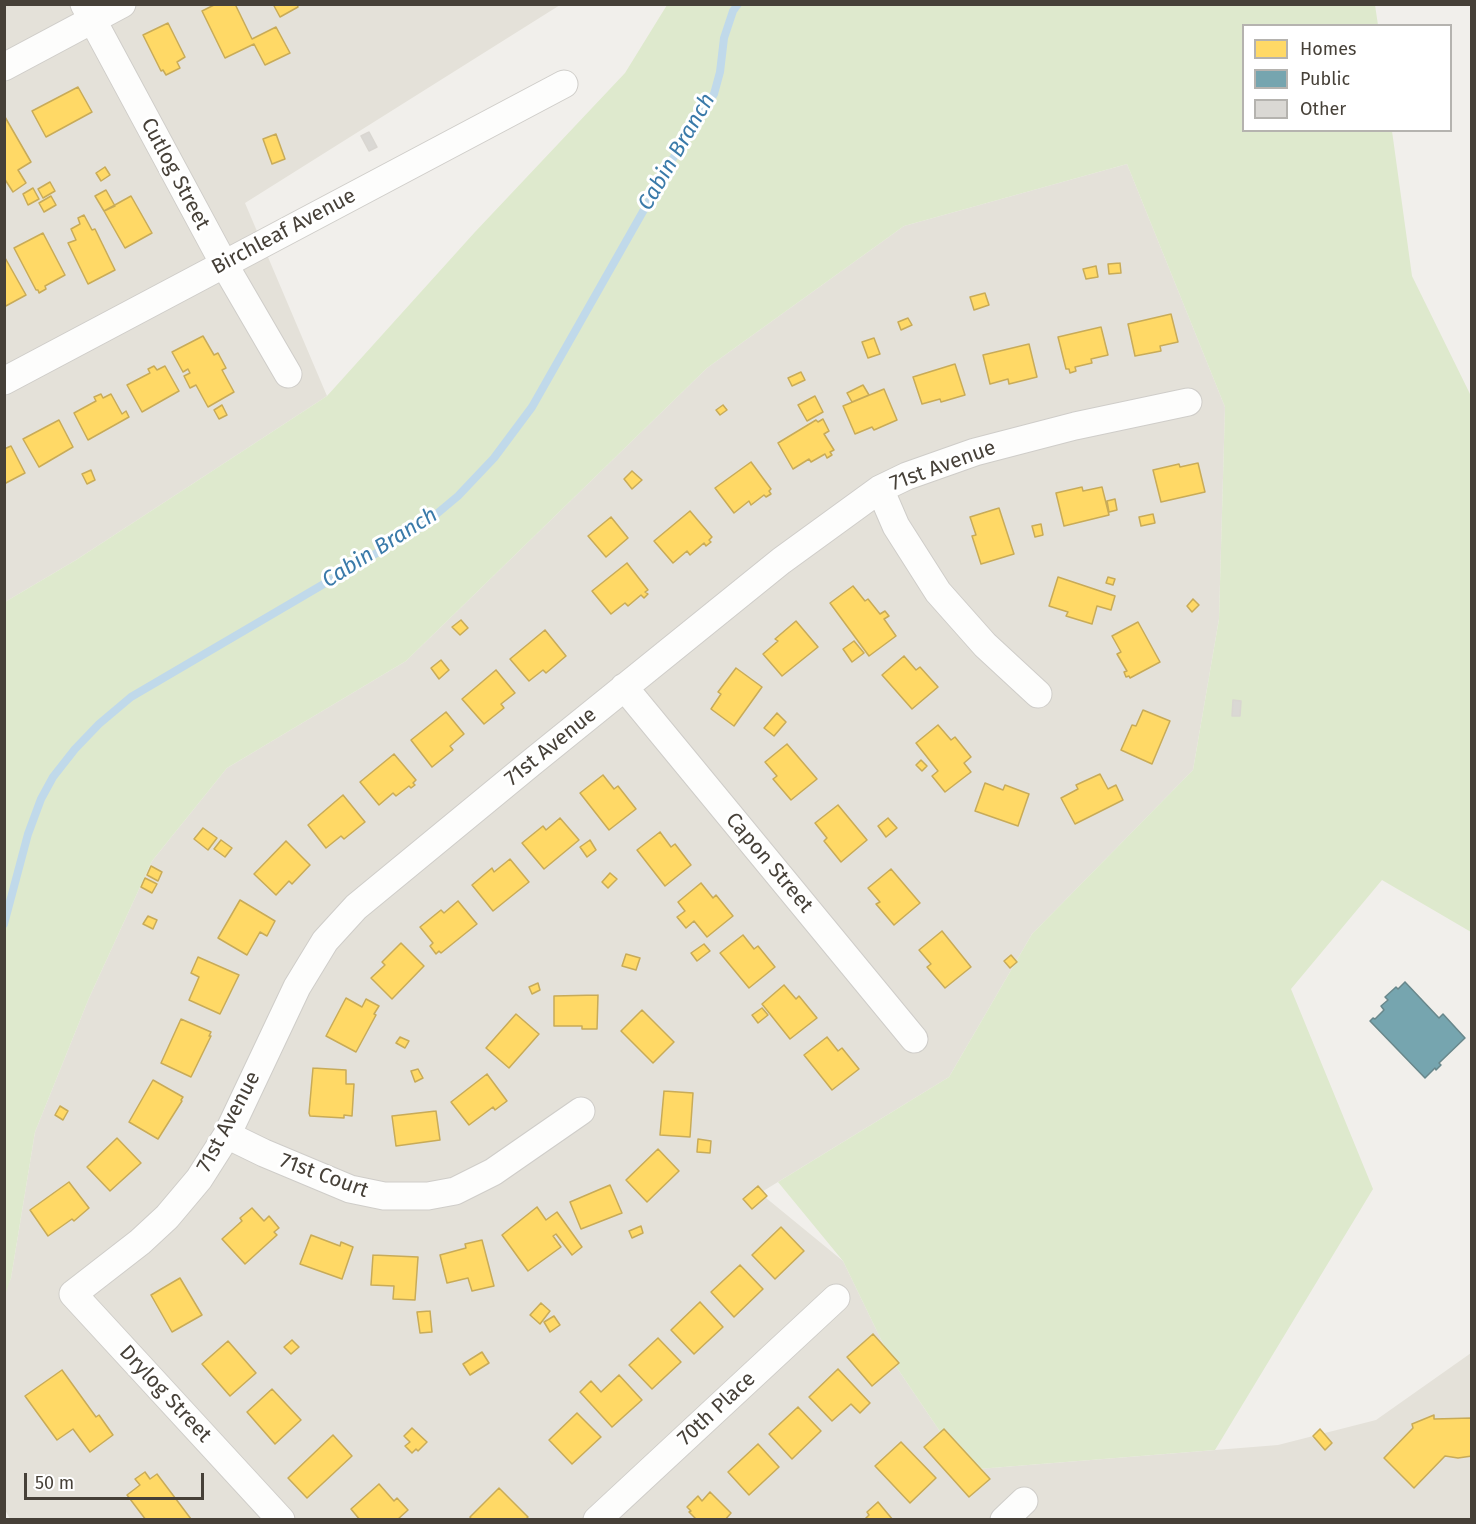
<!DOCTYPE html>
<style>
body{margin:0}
#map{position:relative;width:1476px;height:1524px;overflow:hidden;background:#f1efeb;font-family:"Fira Sans",sans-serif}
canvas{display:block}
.frame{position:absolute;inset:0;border:6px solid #464038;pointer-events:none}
.legend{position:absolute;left:1242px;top:24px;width:210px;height:108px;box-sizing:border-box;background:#fff;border:2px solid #b5b3af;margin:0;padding:8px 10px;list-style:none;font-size:18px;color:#464038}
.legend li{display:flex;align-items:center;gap:12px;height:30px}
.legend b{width:30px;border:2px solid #b5b3af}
.scale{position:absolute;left:24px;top:1473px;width:180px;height:27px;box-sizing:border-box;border:3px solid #464038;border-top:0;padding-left:8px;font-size:18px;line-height:21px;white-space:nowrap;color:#464038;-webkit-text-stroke:4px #fff;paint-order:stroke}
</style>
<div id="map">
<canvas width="1476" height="1524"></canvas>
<div class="frame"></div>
<ul class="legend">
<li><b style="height:16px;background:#ffd966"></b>Homes</li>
<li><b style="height:16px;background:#76a5af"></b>Public</li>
<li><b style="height:16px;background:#dad8d4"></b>Other</li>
</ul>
<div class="scale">50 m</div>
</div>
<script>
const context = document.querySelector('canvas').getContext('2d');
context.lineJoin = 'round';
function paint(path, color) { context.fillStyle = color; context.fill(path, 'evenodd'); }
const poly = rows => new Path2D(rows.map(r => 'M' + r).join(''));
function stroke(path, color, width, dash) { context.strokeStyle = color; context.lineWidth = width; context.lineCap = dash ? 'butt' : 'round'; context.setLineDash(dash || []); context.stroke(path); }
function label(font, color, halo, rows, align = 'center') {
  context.font = font + ' "Fira Sans",sans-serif'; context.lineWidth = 6; context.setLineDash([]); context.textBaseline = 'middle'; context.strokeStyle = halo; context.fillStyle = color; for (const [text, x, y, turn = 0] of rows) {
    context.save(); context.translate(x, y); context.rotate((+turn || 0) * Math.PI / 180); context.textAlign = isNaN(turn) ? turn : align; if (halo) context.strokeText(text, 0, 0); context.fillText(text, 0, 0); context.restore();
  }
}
paint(poly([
 [5,5,560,5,245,203,327,396,76,560,5,602],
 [1127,164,1225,407,1219,619,1193,770,1032,934,949,1077,760,1193,843,1261,889,1356,966,1470,1278,1445,1376,1420,1471,1353,1471,1519,10,1519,4,1508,4,1295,11,1278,35,1132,89,998,152,861,227,768,406,661,707,368,904,226]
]), '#e4e1d9');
paint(poly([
 [667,5,1375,5,1378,25,1244,26,1244,130,1392,131,1412,276,1471,396,1471,932,1382,880,1291,989,1373,1189,1215,1450,966,1470,889,1356,843,1261,778,1182,949,1077,1032,934,1193,770,1219,619,1225,407,1127,164,904,226,707,368,406,661,227,768,152,861,89,998,35,1132,11,1278,5,1295,5,602,76,560,327,396,475,232,625,73]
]), '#dee9cd');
const homes = poly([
 [216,4,235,4,252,39,276,27,290,53,265,65,254,44,225,58,202,11,216,4],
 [273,4,297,4,298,7,280,17,273,4],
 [168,23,185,57,177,62,180,68,166,75,163,70,161,71,143,35,168,23],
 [78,87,92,112,46,137,32,111,78,87],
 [5,117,31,162,18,170,26,183,13,192,4,178,5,117],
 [276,134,285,159,272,164,263,139,276,134],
 [105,167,110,175,101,181,96,173,105,167],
 [50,182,55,191,43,198,38,189,50,182],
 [33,188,39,199,28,205,23,194,33,188],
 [106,190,115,206,104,211,95,196,106,190],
 [51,196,56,205,44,212,39,203,51,196],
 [131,196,152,233,125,248,104,211,131,196],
 [84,215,92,230,95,229,115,270,88,284,68,243,76,240,71,229,80,224,78,218,84,215],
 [43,233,65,275,45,286,46,289,39,293,38,290,36,290,14,248,43,233],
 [4,256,26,295,4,307,4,256],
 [1120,263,1121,273,1109,274,1108,264,1120,263],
 [1096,266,1098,277,1086,279,1083,269,1096,266],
 [985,293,989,305,974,310,970,297,985,293],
 [1171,314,1178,342,1160,346,1161,351,1135,356,1128,324,1171,314],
 [908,318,912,325,901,330,898,322,908,318],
 [1101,327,1108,355,1091,359,1092,363,1075,367,1076,371,1070,373,1069,369,1066,369,1058,337,1101,327],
 [203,336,214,355,218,353,226,368,222,370,234,392,208,407,196,385,190,388,184,376,190,373,188,369,183,372,172,352,203,336],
 [874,338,880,354,868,358,862,342,874,338],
 [1029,344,1037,377,1009,384,1008,379,990,384,983,355,1029,344],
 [955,364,965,395,941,402,940,399,922,404,913,377,955,364],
 [154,366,157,370,165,366,179,391,142,412,127,385,150,373,148,369,154,366],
 [801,372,805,380,792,386,788,378,801,372],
 [863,385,869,395,852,402,847,393,863,385],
 [884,389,897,420,874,430,872,427,855,434,843,406,884,389],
 [101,394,103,398,111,394,122,414,126,411,129,417,88,440,74,413,96,401,94,397,101,394],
 [815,396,823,412,807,421,798,405,815,396],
 [222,405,227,415,219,419,214,410,222,405],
 [723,405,727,410,720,415,716,410,723,405],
 [823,419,829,431,824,434,834,450,830,452,832,455,827,458,825,454,811,462,809,459,793,469,778,443,816,420,818,422,823,419],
 [59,420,73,447,39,467,23,439,59,420],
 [11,446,25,473,4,484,4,449,11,446],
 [751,462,771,489,769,491,771,494,766,497,764,495,751,505,749,501,734,513,715,488,751,462],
 [1198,463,1205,492,1161,502,1153,470,1179,464,1180,467,1198,463],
 [91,470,95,480,87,484,82,474,91,470],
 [632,471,642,480,632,489,624,479,632,471],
 [1082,487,1083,491,1102,487,1109,515,1064,526,1056,493,1082,487],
 [1115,499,1117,510,1109,512,1107,501,1115,499],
 [999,508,1014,554,981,564,972,536,976,535,970,517,999,508],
 [690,511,712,537,709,540,711,542,706,546,704,543,690,555,687,551,673,563,654,541,690,511],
 [1153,514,1155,523,1141,526,1139,517,1153,514],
 [611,517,628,538,606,557,588,536,611,517],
 [1041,524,1043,535,1035,537,1032,526,1041,524],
 [627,563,648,590,645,592,648,594,644,598,641,595,628,606,625,603,611,614,592,591,627,563],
 [1058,577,1115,596,1111,610,1097,606,1092,624,1066,616,1068,612,1049,606,1058,577],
 [1108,577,1115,579,1113,585,1106,583,1108,577],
 [853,586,865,601,868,599,880,614,885,611,889,616,884,619,896,636,869,656,830,603,853,586],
 [1193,599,1199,605,1192,612,1187,606,1193,599],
 [461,620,468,628,460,635,452,627,461,620],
 [796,621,818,647,782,676,763,654,778,641,775,639,796,621],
 [1138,622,1160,662,1130,678,1129,676,1126,677,1124,672,1127,671,1117,654,1121,652,1112,636,1138,622],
 [545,630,566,656,546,673,543,670,529,681,510,659,545,630],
 [854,641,864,653,852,662,843,649,854,641],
 [904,656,916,670,920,667,938,687,912,709,882,675,904,656],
 [441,660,449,670,439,679,431,668,441,660],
 [736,668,762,687,734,726,711,709,721,694,718,692,736,668],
 [496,670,515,693,501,704,504,708,484,724,462,699,496,670],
 [1143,710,1170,721,1152,764,1121,750,1132,725,1136,726,1143,710],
 [446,712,464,734,450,746,453,750,432,767,411,740,446,712],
 [777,713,786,722,774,736,764,728,777,713],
 [938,725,951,740,955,737,971,757,964,763,971,772,945,792,932,776,938,771,916,743,938,725],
 [787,744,817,779,791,800,773,779,777,776,765,762,787,744],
 [394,754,416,780,413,783,415,785,411,788,409,786,396,796,393,793,379,805,360,782,394,754],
 [921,760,927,766,922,771,916,765,921,760],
 [1100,774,1108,789,1116,785,1123,800,1075,824,1061,798,1078,789,1076,785,1100,774],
 [603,775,614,789,618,786,636,809,609,830,580,793,603,775],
 [985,783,1003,790,1005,785,1029,794,1018,826,975,811,985,783],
 [343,795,365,822,344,839,341,836,326,848,308,825,343,795],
 [838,805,867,840,841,862,824,841,827,838,815,823,838,805],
 [560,818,579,840,544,869,522,843,543,826,546,830,560,818],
 [888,818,897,828,886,837,878,826,888,818],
 [203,828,217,838,208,850,194,839,203,828],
 [660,832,671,847,675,844,691,865,665,886,637,850,660,832],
 [221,840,232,848,225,857,214,849,221,840],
 [590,840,596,850,587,857,580,847,590,840],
 [286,841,310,865,292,884,289,881,276,895,254,874,286,841],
 [510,859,529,882,493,911,472,885,492,868,494,872,510,859],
 [151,866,162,872,158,881,147,875,151,866],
 [891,869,920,903,894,925,876,904,880,902,868,888,891,869],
 [610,873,617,879,608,888,602,882,610,873],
 [145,878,157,884,152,893,141,887,145,878],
 [701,883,713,898,716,895,733,916,707,937,694,921,686,928,677,917,685,911,678,902,701,883],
 [240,900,275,921,267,936,260,932,247,955,218,938,240,900],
 [458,901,477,924,441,953,439,951,436,954,430,946,433,943,420,927,441,910,444,913,458,901],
 [148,916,157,920,153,929,143,924,148,916],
 [942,931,971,967,945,988,927,967,931,964,919,950,942,931],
 [743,935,754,949,758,946,775,967,749,988,720,953,743,935],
 [401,943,424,966,392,999,371,978,385,965,382,962,401,943],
 [704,944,710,951,697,961,691,953,704,944],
 [626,954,640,958,636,970,622,966,626,954],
 [1011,955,1017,962,1010,968,1004,961,1011,955],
 [198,957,239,975,220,1014,189,1000,199,977,191,973,198,957],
 [538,983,540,990,532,994,529,987,538,983],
 [784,985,796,999,799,996,817,1018,790,1039,762,1004,784,985],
 [598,995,597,1029,582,1029,582,1026,554,1026,554,996,598,995],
 [346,998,362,1007,366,999,379,1006,374,1014,376,1015,356,1052,326,1036,346,998],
 [762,1008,768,1015,758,1023,752,1015,762,1008],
 [642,1010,674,1042,653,1063,621,1031,642,1010],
 [516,1014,539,1034,509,1068,486,1048,516,1014],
 [181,1019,211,1032,209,1036,211,1036,191,1077,161,1063,181,1019],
 [400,1037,409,1041,405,1048,396,1043,400,1037],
 [827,1037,838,1051,842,1048,859,1069,832,1090,804,1055,827,1037],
 [313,1068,346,1070,346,1084,354,1084,352,1116,344,1115,344,1118,310,1116,309,1113,313,1068],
 [418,1069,423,1078,415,1082,411,1071,418,1069],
 [487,1074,507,1101,495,1110,493,1107,469,1125,451,1102,487,1074],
 [153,1080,183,1097,181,1100,182,1101,158,1139,129,1122,153,1080],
 [664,1091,693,1093,690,1137,660,1135,664,1091],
 [60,1106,68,1111,63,1120,55,1115,60,1106],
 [436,1111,440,1140,396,1146,392,1116,436,1111],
 [117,1138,141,1163,110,1191,87,1167,117,1138],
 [698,1139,711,1141,710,1153,697,1152,698,1139],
 [658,1149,679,1171,647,1202,626,1180,658,1149],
 [69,1182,89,1208,74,1221,72,1219,48,1236,30,1210,69,1182],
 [610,1185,622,1213,581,1229,570,1202,610,1185],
 [758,1186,767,1196,752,1209,743,1199,758,1186],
 [537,1207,546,1220,557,1212,582,1247,572,1255,556,1234,553,1236,561,1247,528,1271,502,1235,537,1207],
 [252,1208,264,1221,269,1216,279,1228,274,1232,277,1235,245,1264,222,1239,242,1221,240,1218,252,1208],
 [641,1226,643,1233,632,1238,629,1231,641,1226],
 [781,1227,804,1251,775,1279,752,1255,781,1227],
 [311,1235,340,1246,341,1242,353,1247,342,1279,300,1264,311,1235],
 [482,1240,494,1286,472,1291,468,1278,447,1283,440,1255,466,1248,465,1244,482,1240],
 [373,1255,418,1257,415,1300,393,1299,394,1286,371,1285,373,1255],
 [740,1265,763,1289,734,1317,711,1292,740,1265],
 [180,1278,202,1315,172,1332,151,1295,180,1278],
 [700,1302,723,1327,694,1354,671,1330,700,1302],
 [541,1303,550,1311,540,1324,530,1315,541,1303],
 [430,1311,432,1332,420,1333,417,1312,430,1311],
 [554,1316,560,1325,550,1332,544,1322,554,1316],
 [873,1334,899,1363,872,1386,847,1357,873,1334],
 [658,1338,681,1362,652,1389,629,1365,658,1338],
 [292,1340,299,1347,291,1354,284,1347,292,1340],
 [228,1341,256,1373,230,1396,202,1364,228,1341],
 [482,1352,489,1363,470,1375,463,1364,482,1352],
 [838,1369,870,1403,860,1413,851,1404,832,1421,809,1397,838,1369],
 [62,1370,96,1417,99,1415,113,1435,90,1452,73,1429,57,1440,25,1396,62,1370],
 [619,1375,642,1400,612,1427,580,1392,591,1381,601,1392,619,1375],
 [272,1389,301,1420,275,1444,247,1412,272,1389],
 [798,1407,821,1431,792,1459,769,1434,798,1407],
 [577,1413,601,1437,572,1464,549,1440,577,1413],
 [1434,1415,1434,1419,1472,1418,1472,1456,1458,1458,1445,1456,1414,1488,1384,1458,1413,1428,1412,1424,1434,1415],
 [412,1428,427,1442,418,1451,416,1449,412,1453,405,1446,410,1442,404,1436,412,1428],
 [944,1429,990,1479,969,1497,924,1447,944,1429],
 [1320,1429,1332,1443,1325,1450,1313,1436,1320,1429],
 [333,1435,352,1456,307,1498,288,1478,333,1435],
 [901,1442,936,1478,910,1503,875,1466,901,1442],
 [758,1444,779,1467,749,1495,728,1472,758,1444],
 [145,1472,150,1479,157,1474,191,1519,146,1520,127,1495,140,1485,135,1479,145,1472],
 [379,1484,394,1501,397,1498,408,1510,397,1520,360,1520,351,1509,379,1484],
 [499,1488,528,1517,525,1520,472,1520,470,1517,499,1488],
 [710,1492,731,1513,725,1520,697,1520,689,1512,691,1511,687,1507,698,1496,702,1501,710,1492],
 [878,1502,893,1520,864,1520,869,1515,867,1512,878,1502]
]);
paint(homes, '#ffd966');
stroke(homes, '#c8ab58', 1.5);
const public = poly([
 [1405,982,1439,1018,1443,1014,1465,1038,1439,1063,1441,1065,1436,1070,1435,1068,1425,1078,1370,1021,1373,1018,1375,1019,1384,1010,1381,1006,1388,1000,1385,997,1396,987,1398,989,1405,982]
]);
paint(public, '#76a5af');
stroke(public, '#68878b', 1.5);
stroke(poly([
 [4,924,28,834,41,799,53,777,75,749,99,724,131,697,421,527,458,496,494,458,532,407,679,148,714,94,720,72,724,38,733,11,738,4]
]), '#c0d9ea', 8);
const building = poly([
 [369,132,377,147,369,151,361,136,369,132],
 [1233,700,1241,701,1240,716,1232,716,1233,700]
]);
paint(building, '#dad8d4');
stroke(building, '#d9d6d1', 1.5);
const minor = poly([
 [84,4,224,264,288,374],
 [4,67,122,4],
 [4,381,564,84],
 [880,489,896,526,938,592,985,645,1038,694],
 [624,687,914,1039],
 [227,1135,264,1153,350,1189,384,1196,428,1196,455,1191,493,1172,581,1111],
 [281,1520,73,1294,140,1242,167,1217,199,1179,227,1135,297,987,325,941,356,907,531,763,781,561,880,489,907,476,975,452,1075,426,1188,402],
 [597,1520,836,1298],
 [1004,1520,1024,1501]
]);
stroke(minor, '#cfcdc9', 29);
stroke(minor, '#fdfdfc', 27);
label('21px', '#464038', '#fff', [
 ["Cutlog Street",175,174,62],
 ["Birchleaf Avenue",284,232,-28],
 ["71st Avenue",943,466,-20],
 ["71st Avenue",551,747,-39],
 ["Capon Street",769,863,50],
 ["71st Avenue",229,1122,-62],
 ["71st Court",324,1176,20],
 ["Drylog Street",165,1394,47],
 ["70th Place",717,1409,-43]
]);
label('italic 22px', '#3a7aa9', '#fff', [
 ["Cabin Branch",677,152,-60],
 ["Cabin Branch",380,548,-32]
]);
</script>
